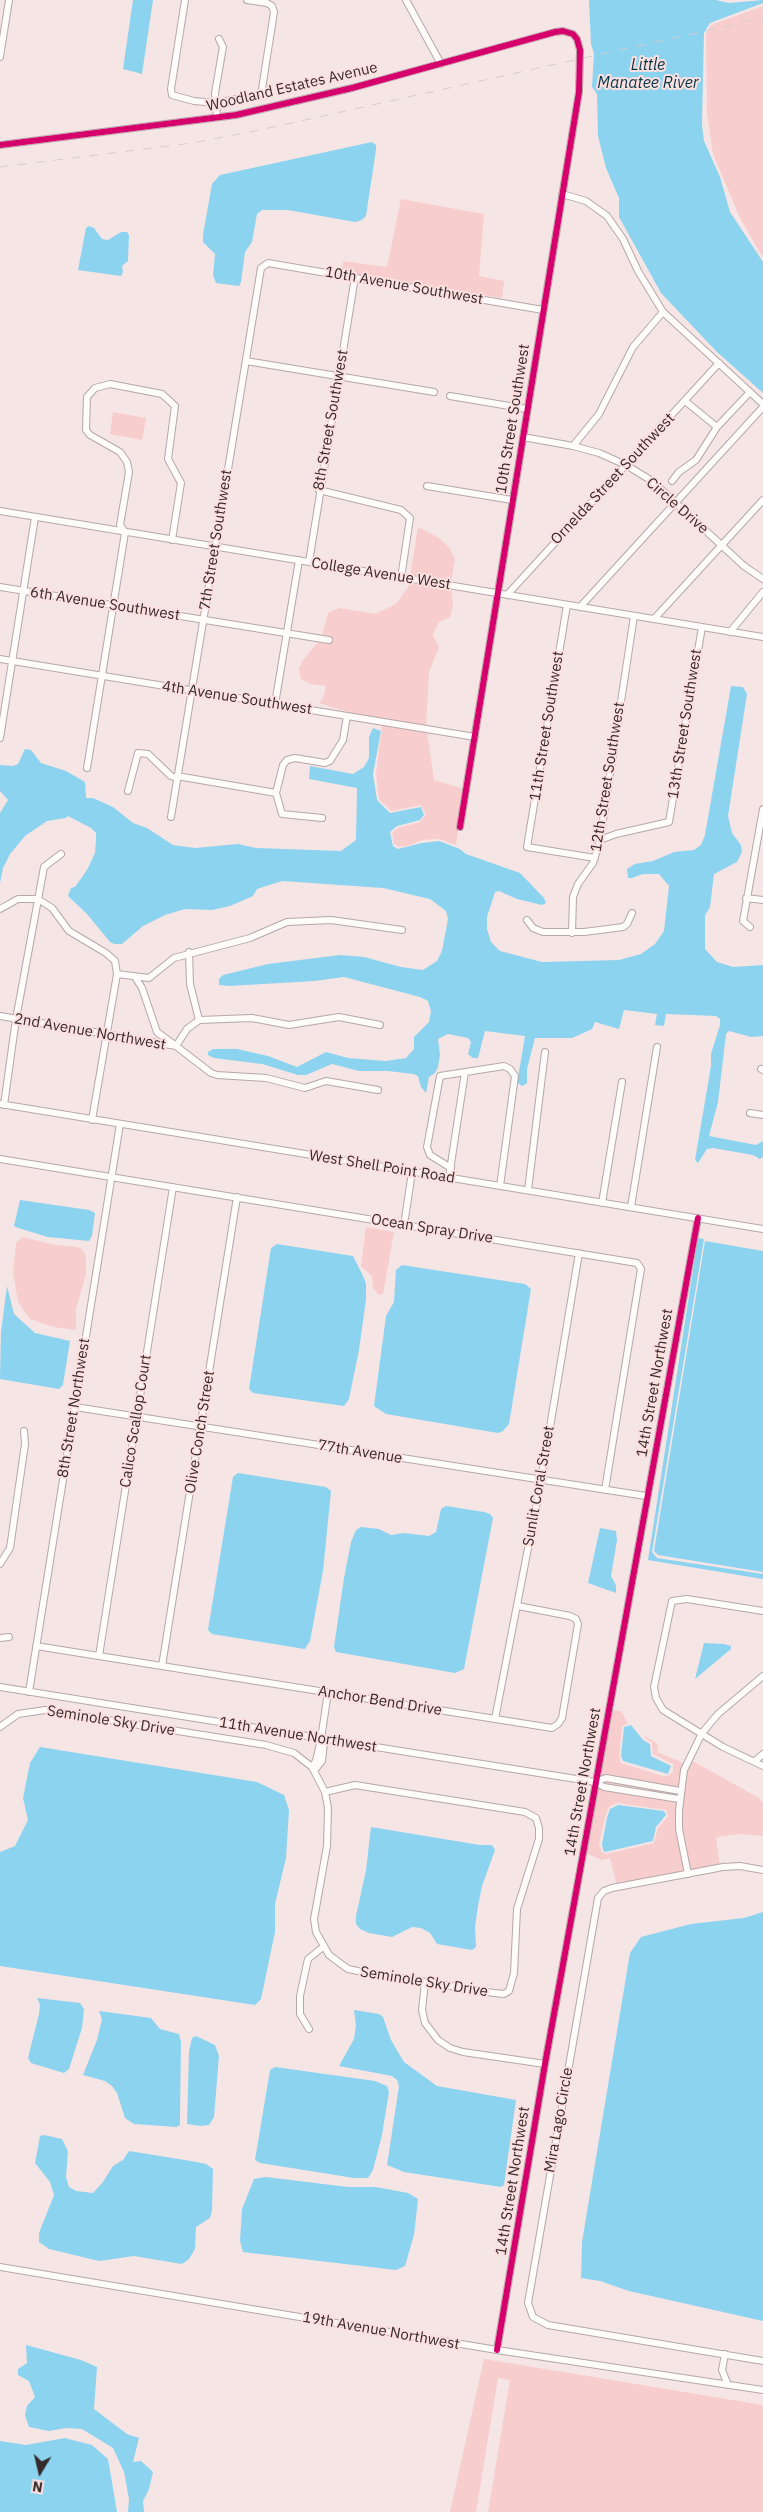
<!DOCTYPE html>
<style>
body{margin:0}
#map{position:relative;width:763px;height:2512px;overflow:hidden;background:#f6e5e5;font-family:"IBM Plex Sans",sans-serif}
canvas{display:block}
.north{position:absolute;left:15px;top:2447px;width:50px;height:50px;-webkit-text-stroke:4px #fcdfdf;paint-order:stroke;rotate:189deg;font-size:14px;font-weight:700;line-height:20px;text-align:center;color:#362b2b}
.north::after{content:'';display:block;margin:auto;width:18px;height:22px;background:#362b2b;clip-path:polygon(50% 0,100% 100%,50% 72%,0 100%)}
</style>
<div id="map">
<canvas width="763" height="2512"></canvas>
<div class="north">N</div>
</div>
<script>
const context = document.querySelector('canvas').getContext('2d');
context.lineJoin = 'round';
function paint(path, color) { context.fillStyle = color; context.fill(path, 'evenodd'); }
const poly = rows => new Path2D(rows.map(r => 'M' + r).join(''));
function stroke(path, color, width, dash) { context.strokeStyle = color; context.lineWidth = width; context.lineCap = dash ? 'butt' : 'round'; context.setLineDash(dash || []); context.stroke(path); }
function label(font, color, halo, rows, align = 'center') {
  context.font = font + ' "IBM Plex Sans",sans-serif'; context.lineWidth = 4; context.setLineDash([]); context.textBaseline = 'middle'; context.strokeStyle = halo; context.fillStyle = color; for (const [text, x, y, turn = 0] of rows) {
    context.save(); context.translate(x, y); context.rotate((+turn || 0) * Math.PI / 180); context.textAlign = isNaN(turn) ? turn : align; if (halo) context.strokeText(text, 0, 0); context.fillText(text, 0, 0); context.restore();
  }
}
paint(poly([
 [763,6,763,258,740,218,713,154,707,113,706,34,711,25],
 [401,199,484,214,479,276,504,281,502,298,342,272,343,261,387,267],
 [113,412,146,418,142,440,110,434],
 [418,527,439,538,449,547,455,559,451,583,410,577],
 [411,583,451,589,453,605,450,617,439,622,433,635,439,647,429,672,426,726,354,714,319,703,324,696,326,686,311,684,301,679,299,668,304,659,319,641,331,643,332,638,322,636,328,613,339,608,375,614,396,604],
 [382,725,427,732,434,780,464,789,456,845,439,839,422,840,407,846,399,847,394,844,392,833,398,828,420,822,426,814,421,805,391,811,379,799,376,774],
 [366,1227,394,1232,383,1294,379,1295,373,1288,372,1276,361,1266],
 [22,1237,55,1245,77,1247,82,1249,86,1256,86,1274,76,1309,76,1330,54,1327,30,1319,18,1302,13,1272,16,1243],
 [611,1710,621,1711,628,1723,622,1727,619,1756,621,1763,662,1776,668,1776,673,1772,673,1764,653,1754,652,1743,641,1734,658,1744,657,1752,686,1764,689,1759,759,1798,763,1803,763,1836,740,1834,716,1837,720,1867,617,1886,610,1858,602,1860,585,1853,597,1786,603,1790,654,1798,601,1782,606,1780,656,1784,606,1775,598,1778],
 [617,1803,666,1810,668,1816,658,1828,654,1843,606,1854,602,1852,599,1844,605,1818,609,1807],
 [484,2359,763,2405,763,2512,488,2512,510,2380,498,2378,476,2512,450,2512]
]), '#f7cdcd');
paint(poly([
 [133,0,153,0,142,74,123,69],
 [589,0,716,0,729,3,763,0,763,3,710,23,704,33,702,125,704,141,720,177,730,212,763,262,763,393,717,352,661,293,619,217,619,198,606,168,598,136,597,94,592,87,594,54,591,44],
 [372,142,376,145,376,150,366,216,362,220,355,222,288,210,262,210,257,214,252,242,245,252,241,282,239,286,216,283,213,275,215,254,203,242,203,235,212,184,220,175],
 [89,226,94,228,102,239,108,240,121,232,127,232,129,235,128,261,122,266,123,272,121,276,78,270,86,228],
 [731,686,743,687,747,694,728,816,732,833,741,845,742,852,737,862,714,874,710,907,705,915,705,949,717,962,733,967,763,965,763,1036,751,1037,729,1031,726,1034,718,1102,709,1136,756,1145,763,1141,763,1157,760,1159,753,1155,713,1148,707,1149,698,1163,695,1160,711,1066,711,1054,720,1025,720,1019,716,1016,666,1014,664,1026,655,1025,657,1014,624,1010,619,1029,595,1022,592,1029,572,1038,535,1038,527,1069,527,1083,522,1086,518,1083,518,1078,525,1036,485,1031,478,1058,473,1058,468,1054,471,1042,468,1038,448,1034,438,1039,440,1055,438,1067,435,1073,429,1077,426,1093,421,1087,418,1076,413,1074,388,1071,359,1071,332,1064,306,1075,298,1075,262,1064,214,1058,208,1055,208,1052,213,1049,237,1049,268,1056,297,1067,326,1052,348,1058,386,1061,406,1058,414,1049,414,1037,429,1022,431,1011,428,1001,420,997,344,977,314,981,229,986,219,985,219,979,223,975,268,964,340,955,364,957,401,967,423,970,437,961,442,951,448,919,446,911,430,899,383,888,282,881,257,889,253,896,230,906,212,910,185,909,165,915,143,926,122,944,114,944,110,942,87,914,68,896,71,888,75,887,87,870,95,853,96,840,96,833,91,828,68,816,66,818,47,821,25,836,10,854,3,868,0,883,0,813,8,800,0,791,0,765,13,766,18,764,25,749,31,750,41,763,66,771,85,782,86,798,93,798,113,807,133,823,147,828,173,845,195,848,238,844,256,848,341,851,356,840,357,788,309,779,310,766,353,774,364,767,369,758,369,737,373,728,381,731,373,774,377,800,390,813,421,807,424,815,420,820,397,826,390,832,393,846,398,849,422,843,439,841,460,849,466,854,520,873,544,898,546,903,542,905,517,899,499,891,495,892,487,917,487,929,491,942,500,951,542,962,619,960,641,954,655,944,664,931,669,886,659,874,643,874,632,878,628,878,627,869,635,864,653,861,674,852,694,850,701,845,705,835],
 [20,1200,89,1210,95,1213,92,1236,89,1241,48,1237,18,1228,14,1226],
 [698,1238,704,1239,652,1552,657,1558,763,1574,763,1579,648,1560],
 [705,1241,763,1251,763,1572,658,1555,654,1551],
 [277,1244,353,1256,364,1278,366,1284,366,1299,359,1350,349,1399,344,1406,253,1393,249,1389,271,1248],
 [402,1265,525,1284,531,1289,509,1424,503,1431,498,1433,386,1414,374,1406,386,1316,394,1302,396,1270],
 [7,1286,14,1314,35,1333,70,1341,63,1385,59,1389,0,1379,1,1332],
 [238,1473,326,1487,331,1491,323,1571,310,1641,305,1649,212,1634,208,1630,233,1477],
 [446,1506,484,1512,490,1514,493,1518,464,1669,455,1673,336,1652,334,1647,344,1578,351,1542,356,1530,361,1527,379,1529,391,1535,404,1533,429,1536,436,1532,441,1509],
 [600,1528,616,1531,617,1540,611,1576,616,1585,616,1593,588,1583],
 [704,1643,724,1644,731,1646,731,1649,695,1679],
 [631,1725,643,1740,650,1744,651,1756,671,1766,668,1774,623,1761,621,1756,624,1727],
 [40,1747,257,1782,284,1795,289,1810,286,1858,275,1904,275,1932,261,1999,255,2005,0,1966,0,1852,15,1846,28,1820,23,1798,30,1763],
 [618,1805,664,1811,666,1815,656,1827,653,1841,605,1852,603,1850,602,1844,607,1818,610,1809],
 [371,1827,480,1845,492,1845,495,1850,482,1886,478,1906,475,1927,476,1947,472,1950,437,1944,430,1933,421,1928,412,1927,392,1937,369,1933,360,1929,356,1924,356,1916,366,1870],
 [763,1912,763,2321,629,2291,600,2281,581,2278,582,2242,630,1953,641,1937,691,1924,744,1918],
 [37,1998,80,2003,84,2009,82,2028,69,2069,64,2073,31,2063,28,2058,39,2014,40,2005],
 [354,2010,379,2014,383,2017,391,2040,404,2062,437,2086,516,2100,504,2185,501,2187,404,2172,387,2165,399,2086,397,2080,392,2076,339,2066,354,2039,356,2025],
 [99,2011,151,2018,160,2029,179,2034,181,2042,180,2119,180,2125,177,2127,134,2124,125,2118,117,2093,112,2086,105,2081,83,2075,97,2040,102,2019],
 [196,2036,215,2045,219,2056,214,2117,209,2125,201,2126,187,2124,189,2051,192,2038],
 [275,2067,375,2081,387,2086,389,2092,382,2135,373,2170,368,2178,354,2178,260,2163,255,2160,270,2070],
 [44,2135,62,2139,68,2151,66,2177,69,2187,76,2191,93,2193,103,2182,113,2166,123,2160,129,2151,191,2161,206,2164,213,2169,212,2210,210,2218,196,2227,195,2249,189,2259,182,2264,134,2256,99,2261,49,2249,39,2242,39,2233,54,2195,50,2182,35,2163,40,2136],
 [266,2177,348,2187,376,2187,408,2193,418,2199,414,2235,405,2266,396,2270,243,2252,240,2241,242,2209,254,2179],
 [26,2345,81,2360,97,2367,94,2409,127,2434,139,2438,133,2462,141,2461,153,2472,149,2489,143,2501,144,2512,128,2512,129,2499,124,2472,113,2448,82,2429,66,2428,49,2431,29,2427,25,2415,27,2406,35,2397,29,2381,18,2375,18,2369,27,2363],
 [65,2438,92,2445,108,2459,117,2512,0,2512,0,2441,26,2445]
]), '#8cd3f0');
const minor = poly([
 [185,0,171,89,172,95,194,101,217,103,260,94,262,89,274,12,272,6,267,3,247,0],
 [406,0,441,64],
 [0,57,9,0],
 [217,117,215,93,223,47,219,39],
 [0,145,236,115,352,88,555,32,563,31,573,34,577,39,580,50,579,92,460,827],
 [562,194,586,201,607,216,623,239,638,271,663,312,763,404],
 [246,361,434,392],
 [450,396,527,409],
 [685,401,717,427],
 [523,437,573,446,599,453,626,465,652,481,744,566,763,579],
 [573,446,599,414,633,347,663,312],
 [672,481,679,472,696,460,717,427,750,392],
 [427,486,512,500],
 [319,490,401,510,410,518,401,578],
 [0,511,763,637],
 [309,562,355,277],
 [0,587,329,640],
 [507,595,719,363],
 [567,605,527,847,595,858],
 [580,607,763,407],
 [654,619,763,500],
 [730,632,763,592],
 [0,659,475,737],
 [275,704,299,560],
 [0,738,35,517],
 [87,768,124,539,125,532,120,525,129,472,127,462,120,452,90,435,86,430,87,397,95,388,110,384,162,394,175,406,168,459,181,483,172,540],
 [177,776,276,793],
 [128,791,138,753,148,754,171,776,177,778],
 [276,793,283,765,287,760,295,758,325,763,330,761,343,740,347,716],
 [276,793,282,814,322,818],
 [171,817,261,268,268,263,543,310],
 [600,840,616,834,669,822,702,627],
 [746,898,763,900],
 [0,909,18,899,38,899,52,908,69,931,106,953,115,961,117,974,92,1120],
 [527,920,533,928,543,932,584,932,623,927,627,924,632,913],
 [750,927,743,921,763,809],
 [572,933,573,897,578,884,593,863,600,840,634,616],
 [189,952,190,984,199,1020],
 [117,974,149,978,174,958,250,938,287,922,331,920,402,930],
 [135,977,142,988,157,1032,176,1046,187,1029,199,1020,252,1018,289,1025,339,1017,380,1025],
 [0,1016,176,1046,211,1073,217,1075,266,1078,305,1088,326,1081,378,1090],
 [761,1069,763,1070],
 [0,1104,763,1229],
 [4,1105,16,1019,44,867,61,854],
 [750,1113,763,1115],
 [0,1159,637,1263,641,1269,640,1275,605,1490],
 [451,1168,430,1155,427,1147,440,1076,504,1066,510,1069,515,1076,500,1186],
 [449,1177,465,1072],
 [528,1190,545,1052],
 [602,1203,622,1082],
 [631,1207,657,1047],
 [404,1225,412,1172],
 [75,1407,646,1496],
 [0,1564,10,1548,25,1444,24,1431],
 [763,1611,687,1599,672,1601,654,1687,656,1698,663,1710,723,1747,763,1766],
 [0,1638,9,1637],
 [36,1646,552,1728,558,1724,562,1718,578,1624,576,1619,570,1616,518,1606],
 [99,1656,173,1187],
 [162,1666,237,1197],
 [0,1687,595,1782,604,1787,679,1799],
 [29,1692,120,1124],
 [495,1719,541,1481,579,1253],
 [0,1727,18,1714,45,1710,266,1745,294,1753,312,1767,325,1792,328,1808,327,1846,314,1919,316,1932,329,1955,348,1969,358,1971,494,1993,504,1994,509,1991,514,1973,517,1909,539,1839,539,1828,536,1818,525,1812,355,1785,325,1792],
 [755,1761,763,1754],
 [312,1767,316,1761,321,1739,328,1692],
 [314,1771,322,1761,324,1743,321,1739],
 [595,1782,606,1778,680,1791],
 [763,1870,740,1866,723,1867,612,1888,604,1891,598,1898,528,2303,533,2317,548,2325,763,2361],
 [688,1874,679,1829,679,1811,684,1770,702,1733,718,1714,763,1676],
 [425,1982,422,2010,425,2023,438,2040,450,2048,463,2052,545,2064],
 [309,2029,300,2014,300,1996,308,1959,323,1947],
 [0,2267,497,2350,763,2390],
 [497,2350,545,2064,698,1218],
 [725,2354,722,2370,728,2385]
]);
stroke(minor, '#b5a8a8', 8);
stroke(minor, '#fefbfb', 6);
stroke(poly([
 [0,167,192,143,260,130,732,25,763,16]
]), '#d2cdcd', 1, [9, 9]);
stroke(poly([
 [0,145,236,115,352,88,555,32,563,31,573,34,577,39,580,50,579,92,460,827],
 [497,2350,545,2064,698,1218]
]), '#d6006c', 6);
label('15px', '#362b2b', '#fcdfdf', [
 ["Woodland Estates Avenue",292,87,-13],
 ["10th Avenue Southwest",404,286,10],
 ["10th Street Southwest",513,419,-81],
 ["8th Street Southwest",331,420,-80],
 ["Ornelda Street Southwest",613,479,-47],
 ["Circle Drive",677,506,41],
 ["7th Street Southwest",216,540,-81],
 ["College Avenue West",381,574,9],
 ["6th Avenue Southwest",105,604,9],
 ["4th Avenue Southwest",237,698,9],
 ["13th Street Southwest",685,724,-81],
 ["11th Street Southwest",547,726,-81],
 ["12th Street Southwest",608,777,-81],
 ["2nd Avenue Northwest",90,1032,10],
 ["West Shell Point Road",382,1167,9],
 ["Ocean Spray Drive",432,1229,9],
 ["14th Street Northwest",655,1383,-80],
 ["8th Street Northwest",74,1408,-81],
 ["Calico Scallop Court",136,1421,-81],
 ["Olive Conch Street",200,1432,-81],
 ["77th Avenue",360,1452,9],
 ["Sunlit Coral Street",539,1486,-80],
 ["Anchor Bend Drive",380,1701,9],
 ["Seminole Sky Drive",111,1721,9],
 ["11th Avenue Northwest",298,1735,9],
 ["14th Street Northwest",583,1782,-80],
 ["Seminole Sky Drive",424,1982,9],
 ["Mira Lago Circle",559,2120,-80],
 ["14th Street Northwest",513,2181,-81],
 ["19th Avenue Northwest",381,2331,10]
]);
label('italic 16px', '#043848', '#fcdfdf', [
 ["Little",648,65],
 ["Manatee River",648,83]
]);
</script>
